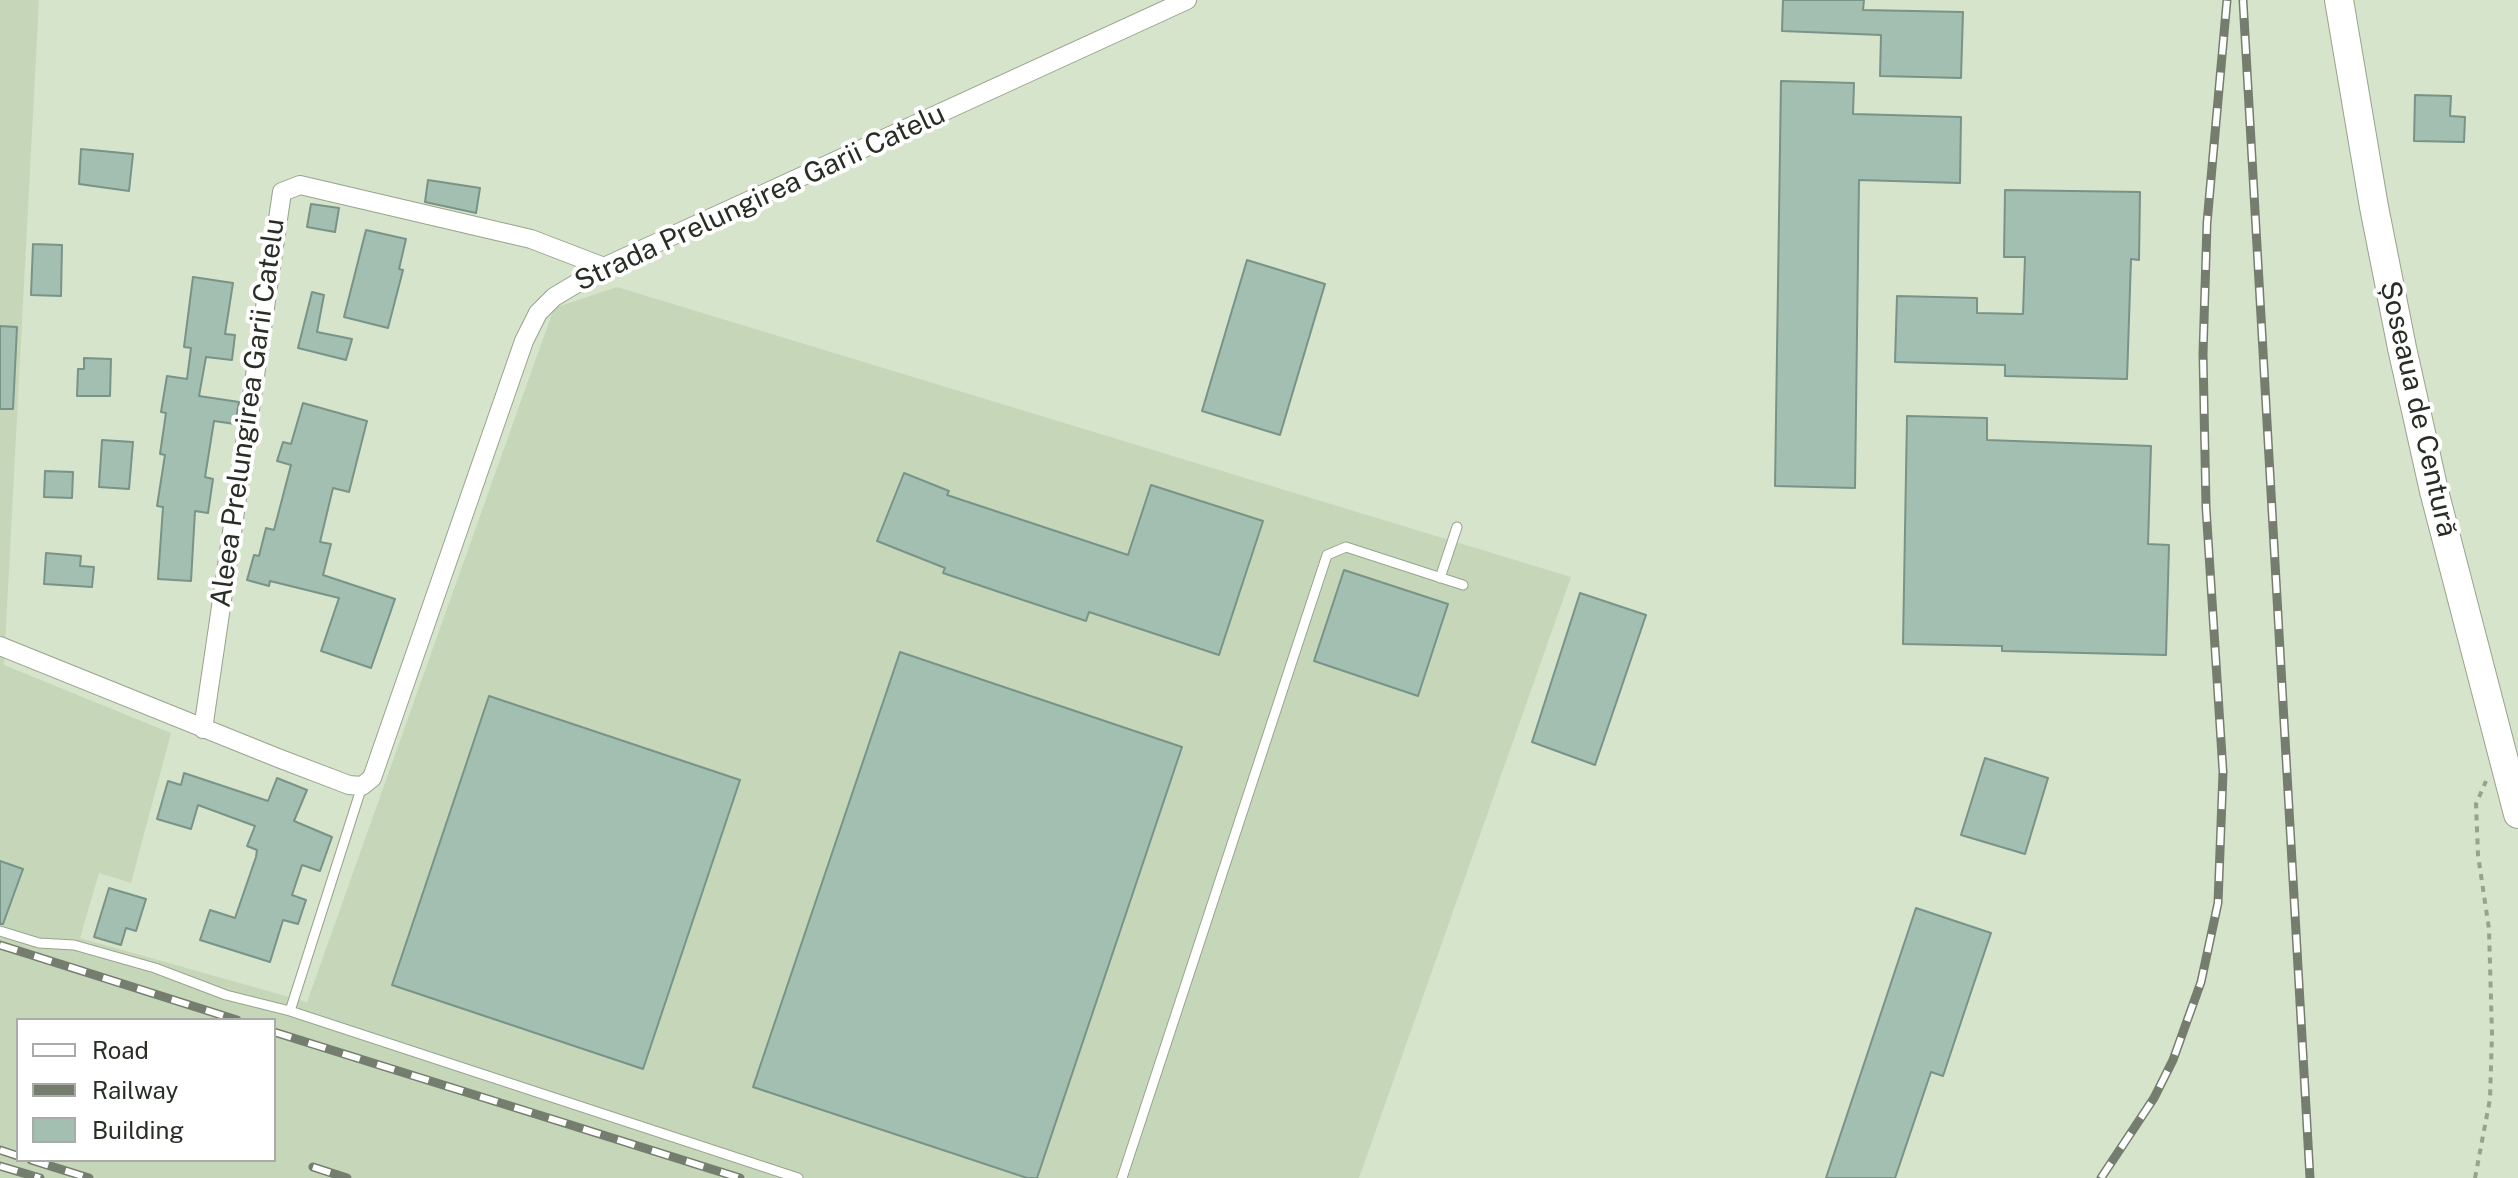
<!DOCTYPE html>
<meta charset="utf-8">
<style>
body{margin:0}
#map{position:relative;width:2518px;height:1178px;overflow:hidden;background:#d6e4cb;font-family:"Public Sans",sans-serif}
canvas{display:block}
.legend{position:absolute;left:16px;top:1018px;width:260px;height:144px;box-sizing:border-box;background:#fff;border:2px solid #a9aba8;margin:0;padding:10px 14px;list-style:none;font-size:24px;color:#292e25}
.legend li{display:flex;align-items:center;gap:16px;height:40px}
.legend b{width:40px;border:2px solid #a9aba8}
</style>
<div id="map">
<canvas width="2518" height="1178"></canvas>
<ul class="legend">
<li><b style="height:10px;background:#fff"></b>Road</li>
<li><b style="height:10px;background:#757e6e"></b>Railway</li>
<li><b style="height:22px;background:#a3bfb2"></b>Building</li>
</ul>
</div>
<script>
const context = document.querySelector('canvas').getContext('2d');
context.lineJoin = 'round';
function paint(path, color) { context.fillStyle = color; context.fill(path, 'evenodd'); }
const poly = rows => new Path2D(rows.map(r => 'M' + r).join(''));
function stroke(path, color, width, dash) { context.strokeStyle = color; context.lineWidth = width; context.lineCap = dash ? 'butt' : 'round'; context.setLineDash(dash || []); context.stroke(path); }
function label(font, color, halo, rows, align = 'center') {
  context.font = font + ' "Public Sans",sans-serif'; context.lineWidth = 8; context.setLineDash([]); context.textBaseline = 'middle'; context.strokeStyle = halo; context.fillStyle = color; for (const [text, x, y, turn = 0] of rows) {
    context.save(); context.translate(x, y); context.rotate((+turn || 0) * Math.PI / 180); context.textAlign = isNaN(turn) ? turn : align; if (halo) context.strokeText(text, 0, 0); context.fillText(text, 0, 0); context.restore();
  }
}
paint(poly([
 [0,0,39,0,4,665,171,733,131,883,99,873,80,938,307,1002,554,308,617,287,1571,577,1359,1178,0,1178],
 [18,1020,274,1020,274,1160,18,1160]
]), '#c6d7b9');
const building = poly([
 [1783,0,1864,0,1863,10,1963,12,1961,78,1880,76,1881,35,1782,31,1783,0],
 [1781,81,1854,83,1853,114,1961,117,1960,183,1859,180,1855,488,1775,486,1781,81],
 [2415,95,2451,96,2450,116,2465,117,2464,142,2414,141,2415,95],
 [81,149,133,154,129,191,79,184,81,149],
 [428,180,480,188,476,213,425,202,428,180],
 [2005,190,2140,192,2139,260,2131,259,2127,379,2005,376,2005,365,1895,362,1897,296,1977,298,1977,313,2023,314,2025,257,2004,257,2005,190],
 [311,204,339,208,335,232,307,227,311,204],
 [366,230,406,239,399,269,403,270,388,328,344,317,366,230],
 [33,244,62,245,61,296,31,295,33,244],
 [1247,260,1325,284,1280,435,1202,411,1247,260],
 [193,277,233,283,225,334,235,335,232,360,206,357,199,396,239,402,235,424,214,421,205,477,213,479,208,513,195,511,191,581,158,579,163,507,157,506,165,455,160,454,166,413,161,412,167,376,187,379,191,348,184,347,193,277],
 [312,292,324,295,317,332,352,339,346,360,298,348,312,292],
 [0,326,17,327,13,409,0,409,0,326],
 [84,358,111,359,110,396,77,396,78,369,84,369,84,358],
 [303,403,367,421,349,492,333,488,320,542,331,544,323,575,395,599,371,668,321,651,339,598,270,581,269,586,247,580,254,555,259,556,266,528,274,530,291,465,277,461,283,442,291,444,303,403],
 [1907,416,1987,418,1987,440,2151,446,2148,544,2169,545,2166,655,2002,651,2002,646,1903,644,1907,416],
 [102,440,133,442,129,489,99,487,102,440],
 [45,471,73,472,72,498,44,497,45,471],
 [904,473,949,491,947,495,1128,555,1151,485,1263,521,1219,655,1089,612,1086,621,1011,596,943,573,945,568,877,541,904,473],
 [46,553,81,556,80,566,94,567,92,587,44,584,46,553],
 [1344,570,1448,604,1418,696,1314,661,1344,570],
 [1580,593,1646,615,1595,765,1532,742,1580,593],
 [900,652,1182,747,1037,1178,1027,1178,753,1087,900,652],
 [489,696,740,780,643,1069,392,985,489,696],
 [1985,758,2048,778,2025,854,1961,835,1985,758],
 [184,773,268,801,277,778,307,790,294,821,332,837,320,871,302,865,292,895,306,900,298,924,283,920,270,962,200,940,210,910,235,918,256,857,257,850,247,846,255,826,198,805,191,829,157,819,168,781,181,785,184,773],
 [0,861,23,869,3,924,0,924,0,861],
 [109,888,146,899,136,931,126,928,121,945,94,937,109,888],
 [1916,908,1991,933,1970,995,1943,1076,1931,1072,1895,1178,1826,1178,1916,908]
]);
paint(building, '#a3bfb2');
stroke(building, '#789387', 2);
const lane = poly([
 [1440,578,1457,527],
 [0,931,39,943,74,945,155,968,226,995,290,1011,798,1178],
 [290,1011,362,786],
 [1122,1178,1327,555,1346,547,1463,585]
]);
const street = poly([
 [0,646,278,758,349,785,362,786,372,778,524,341,538,313,554,297,604,267,1187,0],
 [203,729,282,192,300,185,531,239,604,267]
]);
const primary = poly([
 [2339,0,2374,207,2402,348,2434,491,2518,814]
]);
stroke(lane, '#97a48c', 11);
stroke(street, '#97a48c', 20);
stroke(primary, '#97a48c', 30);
stroke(poly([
 [2475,1178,2490,1099,2492,1034,2489,929,2478,855,2476,804,2486,781]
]), '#97a28f', 4, [6, 6]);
stroke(lane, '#fff', 9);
stroke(street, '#fff', 18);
stroke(primary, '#fff', 28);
const rail = poly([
 [2243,0,2310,1178],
 [0,945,237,1020],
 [274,1032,740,1178],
 [0,1150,18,1156],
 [31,1160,89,1178],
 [0,1166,40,1178],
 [313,1167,347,1178],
 [2101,1178,2154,1098,2173,1060,2201,982,2218,903,2223,772,2206,507,2203,354,2207,223,2227,0]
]);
stroke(rail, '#757e6e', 9);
stroke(rail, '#fff', 6, [18]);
label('28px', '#292e25', '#fff', [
 ["Strada Prelungirea Garii Catelu",760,198,-25],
 ["Șoseaua de Centură",2418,409,77],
 ["Aleea Prelungirea Garii Catelu",248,413,-82]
]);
</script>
